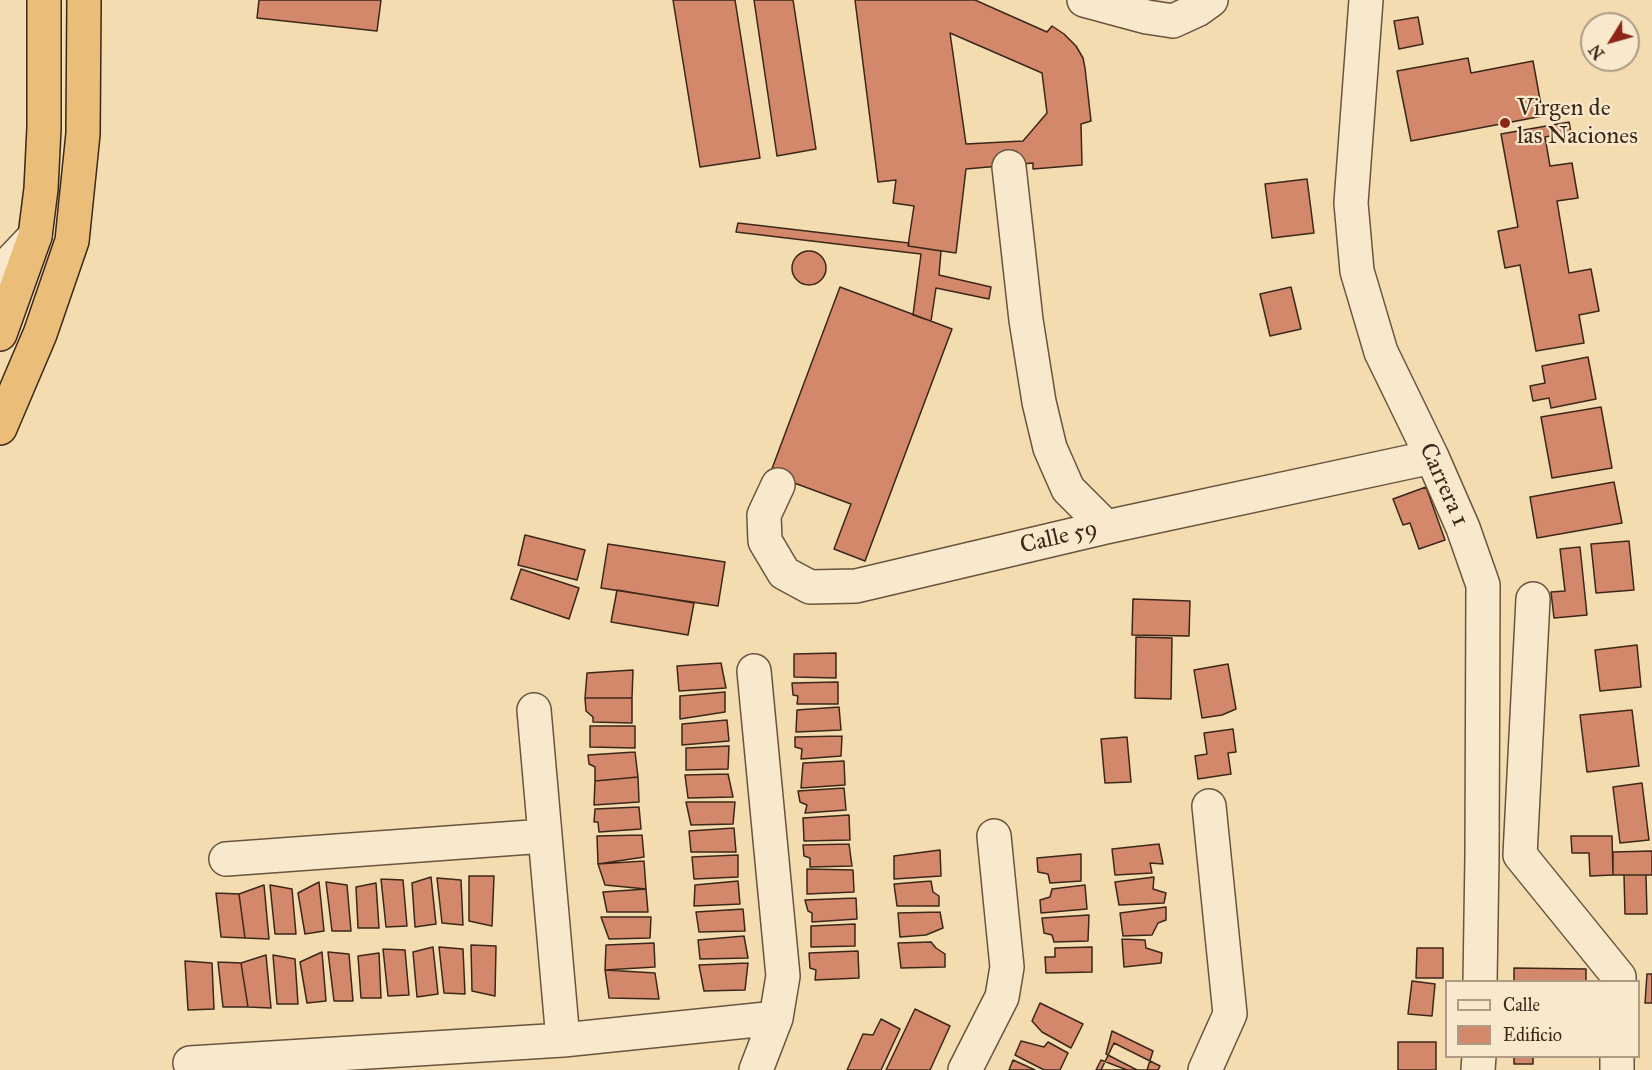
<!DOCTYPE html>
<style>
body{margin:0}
#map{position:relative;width:1652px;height:1070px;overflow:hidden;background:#f4dcb1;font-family:"IM FELL Great Primer",serif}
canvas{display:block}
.legend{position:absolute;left:1445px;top:980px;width:195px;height:78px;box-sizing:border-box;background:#f8e8cc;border:2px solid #ad9b84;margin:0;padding:8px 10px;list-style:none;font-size:18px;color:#3c2718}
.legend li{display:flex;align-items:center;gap:12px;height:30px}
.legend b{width:30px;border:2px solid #ad9b84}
.north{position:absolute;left:1580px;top:12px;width:60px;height:60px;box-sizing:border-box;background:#f8e8cc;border:2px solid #ad9b84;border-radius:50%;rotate:233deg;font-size:16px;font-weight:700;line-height:24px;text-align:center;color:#3c2718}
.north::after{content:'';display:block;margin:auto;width:21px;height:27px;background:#8f2418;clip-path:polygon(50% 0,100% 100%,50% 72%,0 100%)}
</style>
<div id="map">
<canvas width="1652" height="1070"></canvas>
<ul class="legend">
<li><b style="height:8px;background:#f8e8cc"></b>Calle</li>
<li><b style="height:16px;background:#d3886c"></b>Edificio</li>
</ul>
<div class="north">N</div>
</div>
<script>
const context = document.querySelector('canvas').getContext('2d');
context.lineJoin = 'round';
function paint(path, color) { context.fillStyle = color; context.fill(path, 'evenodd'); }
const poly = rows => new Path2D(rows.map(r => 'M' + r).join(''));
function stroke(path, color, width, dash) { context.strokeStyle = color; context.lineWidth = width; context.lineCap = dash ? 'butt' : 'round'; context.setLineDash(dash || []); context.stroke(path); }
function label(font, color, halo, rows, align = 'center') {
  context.font = font + ' "IM FELL Great Primer",serif'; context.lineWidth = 4.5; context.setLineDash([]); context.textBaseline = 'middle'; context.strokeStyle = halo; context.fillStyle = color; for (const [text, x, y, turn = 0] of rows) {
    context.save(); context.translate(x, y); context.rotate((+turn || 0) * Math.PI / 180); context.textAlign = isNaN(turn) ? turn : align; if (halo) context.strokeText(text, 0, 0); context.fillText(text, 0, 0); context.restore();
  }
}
const building = poly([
 [259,0,381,0,377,31,257,18,259,0],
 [673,0,735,0,760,158,700,167,673,0],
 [754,0,793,0,816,149,777,156,754,0],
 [855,0,975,0,1047,32,1052,26,1064,34,1076,46,1083,58,1085,68,1091,121,1081,124,1082,165,1033,169,1033,163,966,169,956,253,908,246,914,206,893,203,896,180,878,182,855,0],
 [950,33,1042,73,1047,113,1023,141,966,144,950,33],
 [1418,17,1423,44,1399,49,1394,21,1418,17],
 [1468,58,1471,73,1533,61,1543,116,1411,141,1397,71,1468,58],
 [1569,122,1571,132,1545,137,1550,166,1572,163,1578,198,1557,201,1569,273,1591,269,1599,311,1579,315,1584,343,1536,351,1520,265,1505,268,1498,231,1518,227,1501,134,1569,122],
 [1307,179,1314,233,1272,238,1265,184,1307,179],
 [738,223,909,243,908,246,941,251,939,275,991,287,989,299,936,288,931,321,913,315,921,254,736,232,738,223],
 '792 268a17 17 0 1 1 34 0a17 17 0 1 1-34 0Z',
 [840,287,952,329,865,561,834,549,851,504,770,474,840,287],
 [1291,287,1301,329,1270,336,1260,294,1291,287],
 [1588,357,1596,399,1551,408,1549,398,1533,401,1530,386,1545,383,1542,366,1588,357],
 [1601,407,1612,468,1552,478,1541,417,1601,407],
 [1614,482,1622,523,1537,538,1530,497,1614,482],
 [1426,487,1445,540,1419,549,1410,523,1403,525,1393,499,1426,487],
 [525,535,585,550,577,580,518,565,525,535],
 [1629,541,1634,590,1596,593,1591,544,1629,541],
 [608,544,725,562,718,606,601,588,608,544],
 [1580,547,1587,615,1554,618,1551,592,1565,591,1560,549,1580,547],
 [521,569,579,588,569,619,511,599,521,569],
 [617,590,694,603,688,635,611,622,617,590],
 [1133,599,1190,601,1189,636,1132,635,1133,599],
 [1136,637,1172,638,1171,699,1135,698,1136,637],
 [1637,645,1641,687,1600,691,1595,650,1637,645],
 [836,653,836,678,794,677,794,654,836,653],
 [721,663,726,688,679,691,677,666,721,663],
 [1228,664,1236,709,1222,715,1202,718,1194,670,1228,664],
 [633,670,632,698,585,698,587,673,633,670],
 [838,682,838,704,797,704,798,696,793,695,792,683,838,682],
 [725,692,725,712,680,719,680,696,725,692],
 [585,698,632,698,632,723,593,722,593,717,586,711,585,698],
 [839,707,841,730,796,732,797,710,839,707],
 [1632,710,1639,766,1587,772,1580,715,1632,710],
 [727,720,729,741,682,745,682,724,727,720],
 [590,726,635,726,635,748,590,747,590,726],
 [1233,729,1236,752,1228,753,1231,774,1198,779,1195,756,1207,754,1204,733,1233,729],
 [842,736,841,756,801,759,802,749,795,747,795,737,842,736],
 [1127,737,1131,782,1105,783,1101,739,1127,737],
 [729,746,728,769,686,770,686,748,729,746],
 [635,752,638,777,595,781,595,767,589,764,588,755,635,752],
 [844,761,845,785,801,788,803,763,844,761],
 [728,774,733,797,688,798,685,775,728,774],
 [638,777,639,802,594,805,595,781,638,777],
 [1642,783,1649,840,1620,843,1613,787,1642,783],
 [844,788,846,810,805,813,807,805,800,802,798,791,844,788],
 [686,802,735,802,733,824,691,825,686,802],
 [639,807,641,829,599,832,598,822,594,822,595,809,639,807],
 [849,815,850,840,804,841,803,818,849,815],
 [734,828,736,852,691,852,689,831,734,828],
 [642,835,644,857,598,864,597,836,642,835],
 [1571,836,1612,836,1613,875,1590,876,1589,853,1572,853,1571,836],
 [849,844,852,866,810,867,810,858,804,856,803,845,849,844],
 [1159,844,1163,864,1150,863,1152,873,1115,875,1112,849,1159,844],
 [940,850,941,876,894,879,894,856,940,850],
 [1652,851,1652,875,1613,875,1613,852,1652,851],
 [1081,854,1081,881,1050,883,1048,874,1038,872,1037,858,1081,854],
 [738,855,738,877,694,879,692,857,738,855],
 [644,861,646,889,605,885,598,864,644,861],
 [807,869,853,870,854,892,807,894,807,869],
 [1624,875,1646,875,1647,914,1625,914,1624,875],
 [469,876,494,876,492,926,469,921,469,876],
 [431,877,436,924,415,927,412,883,431,877],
 [1154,877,1153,889,1166,893,1164,903,1119,905,1115,882,1154,877],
 [437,878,461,880,463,925,442,923,437,878],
 [381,879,403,880,407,926,386,927,381,879],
 [738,881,740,904,694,906,695,885,738,881],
 [931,881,933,892,939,896,939,906,897,906,894,884,931,881],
 [319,882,324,931,305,934,298,893,319,882],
 [326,882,347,885,351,931,332,931,326,882],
 [376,883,379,928,358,928,356,887,376,883],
 [264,885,269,939,245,938,239,894,264,885],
 [270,885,292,889,296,934,275,934,270,885],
 [1085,885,1087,909,1041,913,1040,900,1050,897,1052,889,1085,885],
 [646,889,648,912,607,912,603,892,646,889],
 [216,893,239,894,245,938,221,937,216,893],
 [856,898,857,919,812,922,812,913,808,911,805,900,856,898],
 [1166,907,1166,920,1158,923,1152,935,1123,936,1120,913,1166,907],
 [743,909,745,931,699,932,696,912,743,909],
 [940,912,943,928,926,935,900,937,898,913,940,912],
 [1089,915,1088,941,1054,942,1052,935,1044,933,1042,918,1089,915],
 [601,917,651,917,650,938,609,939,601,917],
 [855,924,855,946,811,947,811,926,855,924],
 [744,936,748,958,700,959,698,940,744,936],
 [1122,939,1145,940,1146,948,1162,953,1161,963,1124,967,1122,939],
 [931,942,936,948,945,954,945,967,901,968,898,943,931,942],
 [654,943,655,967,605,970,606,945,654,943],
 [471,945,496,946,495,996,472,991,471,945],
 [433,947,438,994,417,997,413,952,433,947],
 [439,947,463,949,465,994,444,993,439,947],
 [1092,947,1092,972,1046,973,1045,957,1055,957,1055,948,1092,947],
 [1417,948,1443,948,1443,978,1416,978,1417,948],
 [383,949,405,950,409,995,388,996,383,949],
 [858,951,859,978,815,980,816,970,810,968,809,953,858,951],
 [322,952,326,1001,307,1003,300,962,322,952],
 [328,952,349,954,353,1001,334,1001,328,952],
 [379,953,381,998,361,998,358,956,379,953],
 [266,955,271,1008,248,1007,241,963,266,955],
 [273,955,295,959,298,1004,277,1004,273,955],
 [185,961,212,963,214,1009,188,1010,185,961],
 [218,962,241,963,248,1007,223,1007,218,962],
 [748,963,745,990,704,991,699,965,748,963],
 [1514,968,1586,969,1586,982,1514,982,1514,968],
 [605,970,655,973,659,999,609,998,605,970],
 [1647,974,1652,974,1652,1003,1645,1003,1647,974],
 [1412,981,1435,984,1432,1016,1408,1014,1412,981],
 [1040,1003,1083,1024,1071,1048,1042,1032,1032,1021,1040,1003],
 [915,1009,950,1026,930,1070,886,1070,915,1009],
 [881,1019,900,1029,881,1070,847,1070,863,1034,873,1035,881,1019],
 [1112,1031,1153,1051,1147,1070,1137,1070,1106,1054,1112,1031],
 [1021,1041,1044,1047,1048,1042,1068,1053,1060,1070,1044,1070,1015,1055,1021,1041],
 [1398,1042,1436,1042,1436,1070,1398,1070,1398,1042],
 [1114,1043,1160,1066,1158,1070,1101,1070,1114,1043],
 [1514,1056,1533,1056,1533,1064,1514,1064,1514,1056],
 [1013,1060,1035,1070,1009,1070,1013,1060],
 [1101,1060,1127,1070,1096,1070,1101,1060]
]);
paint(building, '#d3886c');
stroke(building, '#3c2718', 1.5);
const minor = poly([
 [1084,0,1147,17,1173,21,1197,10,1211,0],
 [1366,0,1351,203,1357,271,1381,352,1432,457,1463,528,1483,585,1482,856,1480,982],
 [1009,167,1026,320,1039,402,1050,448,1068,489,1106,527],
 [0,273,35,236],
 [778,485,764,515,765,541,784,573,810,587,856,586,1106,527,1432,457],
 [1533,599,1520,855,1619,977,1619,982],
 [754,671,783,976,776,1018,756,1070],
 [534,710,563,1040],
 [226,859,545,836],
 [190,1063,563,1040,776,1018],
 [965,1070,1002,997,1007,967,994,836],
 [1205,1070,1230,1014,1209,806],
 [1478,1070,1479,1056],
 [1617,1070,1617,1056]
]);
const highway = poly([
 [0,334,35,236,41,189,44,128,44,0],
 [0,428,40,334,72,241,83,134,84,0]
]);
stroke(minor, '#6a543e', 36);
stroke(highway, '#3c2718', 36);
stroke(minor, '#f8e8cc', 33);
stroke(highway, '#eabe78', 33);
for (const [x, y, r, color] of [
 [1505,123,6,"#8f2418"]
]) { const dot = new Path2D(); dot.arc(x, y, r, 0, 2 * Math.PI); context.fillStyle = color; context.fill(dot); stroke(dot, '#f8e8cc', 2); }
label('24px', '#3c2718', '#f8e8cc', [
 ["Virgen de",1517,109],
 ["las Naciones",1517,137]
], 'left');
label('24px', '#3c2718', '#f8e8cc', [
 ["Carrera 1",1443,485,66],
 ["Calle 59",1059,538,-13]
]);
</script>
